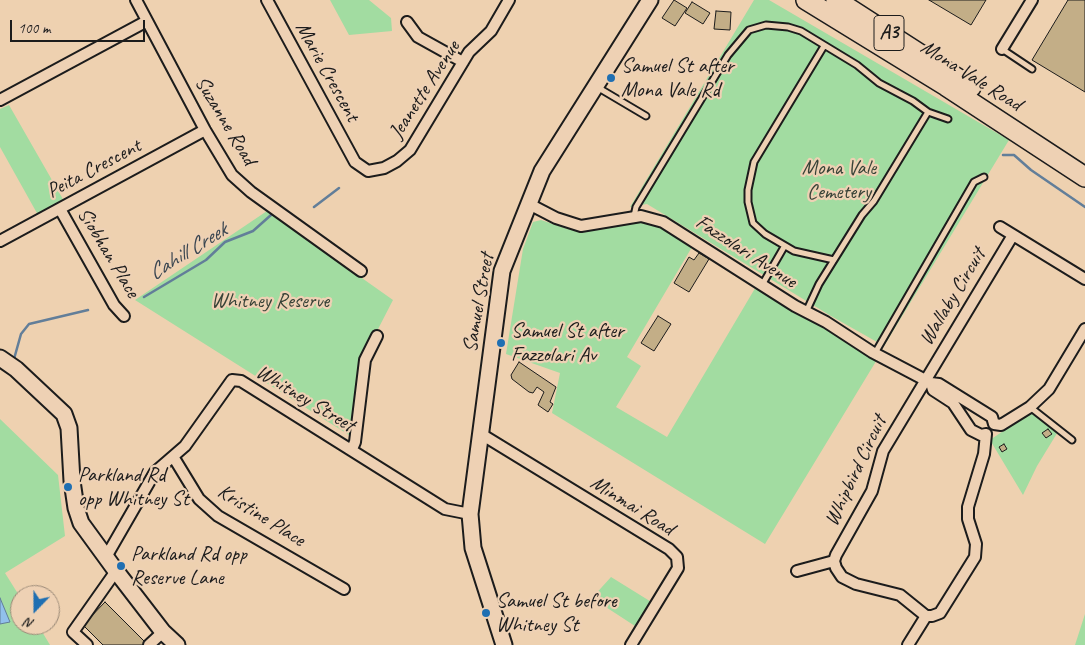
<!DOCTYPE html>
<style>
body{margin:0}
#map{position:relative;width:1085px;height:645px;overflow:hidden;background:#eed1b0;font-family:Caveat,sans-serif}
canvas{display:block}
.north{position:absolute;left:10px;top:585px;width:50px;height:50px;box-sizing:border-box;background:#eed1b4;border:1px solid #9a8977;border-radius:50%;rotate:202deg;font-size:14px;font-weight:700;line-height:20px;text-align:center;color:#1c1c1c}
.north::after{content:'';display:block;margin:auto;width:18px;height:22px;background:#1f6fb2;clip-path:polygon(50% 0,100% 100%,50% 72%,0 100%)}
.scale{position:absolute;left:10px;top:20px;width:135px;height:22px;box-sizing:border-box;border:2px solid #1c1c1c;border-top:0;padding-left:6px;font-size:15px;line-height:18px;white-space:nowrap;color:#1c1c1c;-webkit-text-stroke:4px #eed1b4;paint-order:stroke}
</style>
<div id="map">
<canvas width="1085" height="645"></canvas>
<div class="north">N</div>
<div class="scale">100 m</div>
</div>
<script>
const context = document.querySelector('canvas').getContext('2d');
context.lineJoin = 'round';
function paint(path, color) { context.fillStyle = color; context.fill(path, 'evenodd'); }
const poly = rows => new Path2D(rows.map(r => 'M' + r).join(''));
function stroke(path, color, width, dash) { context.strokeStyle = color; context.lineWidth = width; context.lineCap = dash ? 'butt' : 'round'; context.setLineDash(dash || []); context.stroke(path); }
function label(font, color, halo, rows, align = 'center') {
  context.font = font + ' Caveat,sans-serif'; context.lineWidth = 4.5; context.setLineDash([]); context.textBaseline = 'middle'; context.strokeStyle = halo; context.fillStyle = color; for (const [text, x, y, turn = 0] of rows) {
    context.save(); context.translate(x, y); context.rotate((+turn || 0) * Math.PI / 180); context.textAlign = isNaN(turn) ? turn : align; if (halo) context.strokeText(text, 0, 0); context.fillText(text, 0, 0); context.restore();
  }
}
paint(poly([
 [330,0,369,0,391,18,392,31,349,35],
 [754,0,769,0,1009,140,884,346,831,316,647,204,630,207],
 [9,105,64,201,38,215,0,147,0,109],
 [267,211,393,300,359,366,349,435,135,300],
 [541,220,568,229,588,230,640,220,662,227,692,247,627,357,641,366,616,407,667,437,757,285,878,358,765,544,552,413,560,373,506,354,523,249,533,222],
 [1034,410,1059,430,1037,466,1023,495,990,440],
 [0,419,58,475,65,536,5,573,20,597,20,625,38,625,50,645,0,645],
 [611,577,653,603,638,628,592,598],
 [1085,614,1085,645,1075,645]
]), '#a2dca1');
const water = poly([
 [0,598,10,622,0,624,0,598]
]);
paint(water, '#91c0ec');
stroke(water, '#627e99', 1);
stroke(poly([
 [1003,155,1014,155,1031,170,1085,207],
 [314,207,339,188],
 [144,297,206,260,225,242,253,231,271,215],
 [14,359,21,334,29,324,88,310]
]), '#627e99', 2.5);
const building = poly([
 [674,0,687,8,675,26,662,18,674,0],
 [929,0,986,0,971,25,929,0],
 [1068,0,1085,0,1085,92,1032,60,1068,0],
 [692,2,710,13,703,24,685,13,692,2],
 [716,11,731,12,730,30,714,29,716,11],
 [699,253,709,259,689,292,674,283,689,257,694,260,699,253],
 [658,316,671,324,654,351,641,343,658,316],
 [519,362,556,387,550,402,553,404,548,412,538,405,544,392,537,387,533,393,529,392,512,379,511,375,519,362],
 [1048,429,1052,434,1046,438,1042,433,1048,429],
 [1004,444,1007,449,1002,452,999,447,1004,444],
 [105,602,145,642,143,645,103,645,83,625,105,602]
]);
paint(building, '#c3ae87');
stroke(building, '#1c1c1c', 1);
const lane = poly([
 [824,46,754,162,748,190,748,202,753,223,765,234,794,251,834,260],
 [1002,49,1032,69],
 [597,87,646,116],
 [634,216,636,207,728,55,749,30,766,25,788,27,801,31,857,65,879,83,913,101,928,112,948,119],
 [762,285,784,247],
 [806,312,819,284,862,215,874,201,928,112],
 [875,353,974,182,984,177],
 [1030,407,1072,440]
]);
const street = poly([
 [136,0,205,130,232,175,251,192,361,271],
 [267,0,355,162,368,171,384,168,397,161,410,150,469,52,491,31,509,0],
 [407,22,418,37,463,62],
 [1002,49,1032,0],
 [0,100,147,21],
 [529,204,556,218,581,226,641,216,663,222,795,306,826,322,872,352,931,383,939,384,992,417,994,424],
 [60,209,114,305,124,316],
 [1000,227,1085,279],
 [0,241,205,130],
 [931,383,933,390,953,403,971,430,981,435,986,434],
 [994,424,1001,425,1030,407,1049,389,1085,329],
 [481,434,669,549,677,557,678,568,631,645],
 [986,434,984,454,968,507,968,519,976,544,975,557,940,613,932,616,926,616,900,595,856,584,842,577,836,568,834,561,836,555,872,491,883,451,1013,235],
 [352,449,355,442,365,360,377,336],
 [174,458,199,499,218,516,344,589],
 [106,557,155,472,185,446,232,380,241,381,445,509,470,514],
 [797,571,834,561],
 [87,645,73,632,116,571],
 [149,645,163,632],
 [908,645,926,616]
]);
const secondary = poly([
 [0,358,16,369,64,414,69,428,72,481,76,508,81,523,116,571,163,632,177,645],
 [504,645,473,548,470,514,502,271,542,171,650,0]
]);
const highway = poly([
 [806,0,946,86,1085,177],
 [836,0,971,87]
]);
stroke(lane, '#1c1c1c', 9);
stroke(street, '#1c1c1c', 14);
stroke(secondary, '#1c1c1c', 19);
stroke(highway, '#1c1c1c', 22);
stroke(lane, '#eed1b4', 5);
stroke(street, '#eed1b4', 10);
stroke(secondary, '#eed1b4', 15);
stroke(highway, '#eed1b4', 19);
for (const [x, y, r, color] of [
 [611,78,5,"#1f6fb2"],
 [501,343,5,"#1f6fb2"],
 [68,487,5,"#1f6fb2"],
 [121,566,5,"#1f6fb2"],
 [486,613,5,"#1f6fb2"]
]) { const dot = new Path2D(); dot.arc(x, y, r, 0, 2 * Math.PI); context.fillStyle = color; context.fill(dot); stroke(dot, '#eed1b4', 2); }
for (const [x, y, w] of [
 [889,33,30]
]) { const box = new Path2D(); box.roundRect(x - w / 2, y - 17.5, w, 35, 4); context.fillStyle = '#eed1b4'; context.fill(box); stroke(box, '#1c1c1c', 1); }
label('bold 20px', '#1c1c1c', null, [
 ["A3",889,33]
]);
label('21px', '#1c1c1c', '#eed1b4', [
 ["Samuel St after",621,66],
 ["Mona Vale Rd",621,90],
 ["Samuel St after",511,331],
 ["Fazzolari Av",511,355],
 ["Parkland Rd",78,475],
 ["opp Whitney St",78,499],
 ["Parkland Rd opp",131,554],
 ["Reserve Lane",131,578],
 ["Samuel St before",496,601],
 ["Whitney St",496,625]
], 'left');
label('21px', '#1c1c1c', '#eed1b4', [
 ["Marie Crescent",327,72,61],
 ["Mona Vale Road",971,76,32],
 ["Jeanette Avenue",425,90,-57],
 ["Suzanne Road",225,121,59],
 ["Peita Crescent",94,169,-28],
 ["Fazzolari Avenue",746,252,33],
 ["Siobhan Place",108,253,59],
 ["Wallaby Circuit",953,297,-59],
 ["Samuel Street",479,303,-80],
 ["Whitney Street",305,399,31],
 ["Whipbird Circuit",856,471,-65],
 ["Minmai Road",632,506,32],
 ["Kristine Place",261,516,32]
]);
label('21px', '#374237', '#eed1b4', [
 ["Mona Vale",839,168],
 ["Cemetery",839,192],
 ["Whitney Reserve",270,301]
]);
label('italic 22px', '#394550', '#eed1b4', [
 ["Cahill Creek",188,252,-32]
]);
</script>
